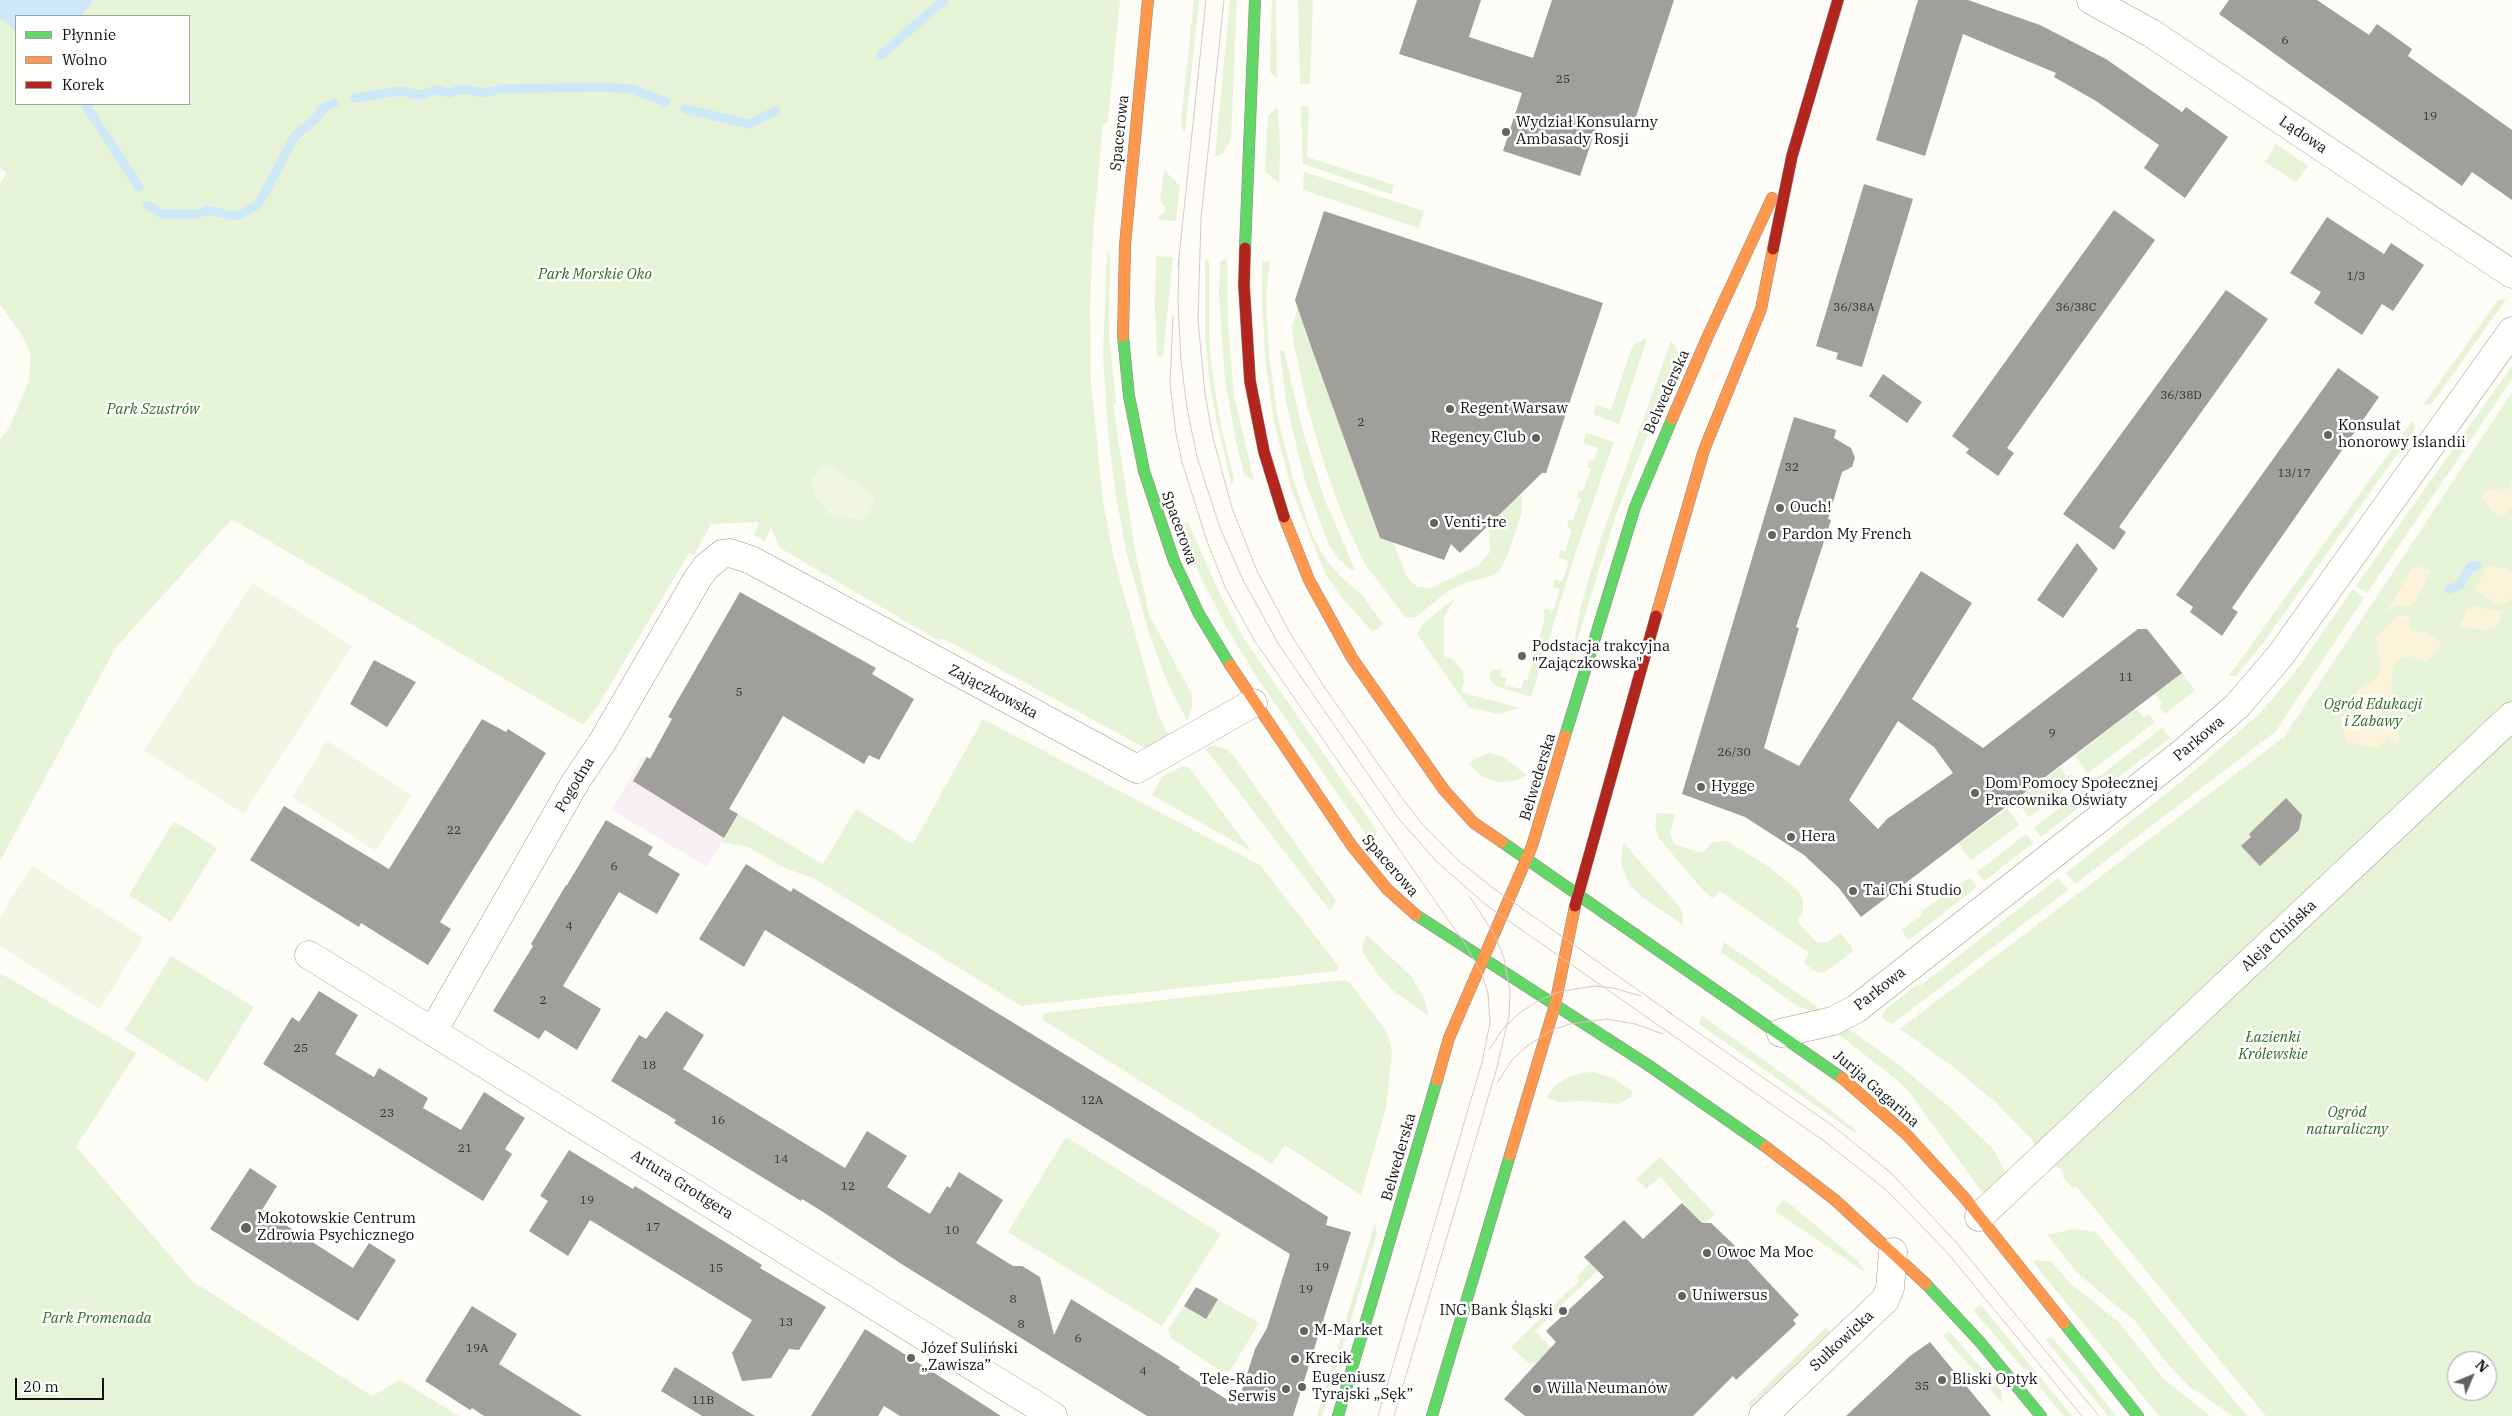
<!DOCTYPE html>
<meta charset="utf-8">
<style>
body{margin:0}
#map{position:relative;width:2512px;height:1416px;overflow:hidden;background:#fdfcf7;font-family:"IBM Plex Serif",serif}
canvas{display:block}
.legend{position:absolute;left:15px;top:15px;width:175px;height:90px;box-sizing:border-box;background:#fff;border:1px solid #a0a0a0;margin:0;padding:6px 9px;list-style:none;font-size:15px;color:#111}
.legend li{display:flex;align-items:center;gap:10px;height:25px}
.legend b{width:25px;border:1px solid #a0a0a0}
.north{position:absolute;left:2447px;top:1351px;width:50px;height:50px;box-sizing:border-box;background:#fff;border:1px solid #a0a0a0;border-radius:50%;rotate:45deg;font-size:14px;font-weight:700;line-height:20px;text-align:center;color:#111}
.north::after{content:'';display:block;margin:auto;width:18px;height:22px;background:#646362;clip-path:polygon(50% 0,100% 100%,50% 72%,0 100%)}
.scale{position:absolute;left:15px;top:1378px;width:89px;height:22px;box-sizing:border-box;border:2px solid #111;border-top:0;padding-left:6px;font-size:15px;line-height:18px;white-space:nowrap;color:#111;-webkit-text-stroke:4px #fff;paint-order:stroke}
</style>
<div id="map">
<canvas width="2512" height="1416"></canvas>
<ul class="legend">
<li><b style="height:6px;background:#63d668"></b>Płynnie</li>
<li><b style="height:6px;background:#ff974d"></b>Wolno</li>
<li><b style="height:6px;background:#b3261e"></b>Korek</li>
</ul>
<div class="north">N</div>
<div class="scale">20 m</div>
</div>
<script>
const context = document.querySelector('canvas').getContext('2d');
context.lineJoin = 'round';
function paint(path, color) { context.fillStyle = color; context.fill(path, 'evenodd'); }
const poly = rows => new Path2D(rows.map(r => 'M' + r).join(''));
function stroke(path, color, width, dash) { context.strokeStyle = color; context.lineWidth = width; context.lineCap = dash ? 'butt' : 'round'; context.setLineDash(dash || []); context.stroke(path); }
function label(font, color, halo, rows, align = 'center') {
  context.font = font + ' "IBM Plex Serif",serif'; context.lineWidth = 5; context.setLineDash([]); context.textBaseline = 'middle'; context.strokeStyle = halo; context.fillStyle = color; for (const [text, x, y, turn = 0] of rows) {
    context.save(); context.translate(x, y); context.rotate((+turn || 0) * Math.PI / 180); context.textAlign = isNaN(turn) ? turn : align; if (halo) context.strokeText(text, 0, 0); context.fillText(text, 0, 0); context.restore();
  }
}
paint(poly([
 [643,755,738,814,707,867,612,810]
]), '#f5f0f3');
paint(poly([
 [0,0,1120,0,1108,121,1103,125,1093,233,1090,308,1091,381,1103,501,1114,559,1158,714,1170,737,1147,749,946,640,936,639,780,548,771,528,765,541,754,535,759,522,711,524,694,555,689,553,599,704,583,725,232,519,116,647,0,861,0,440,9,428,29,381,31,356,23,337,0,304,0,184,7,172,0,168],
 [16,16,189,16,189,104,16,104],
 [1194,0,1199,0,1185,131,1183,131,1181,121],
 [1230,0,1237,0,1231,139,1223,153,1215,157],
 [1272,0,1276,0,1277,80,1270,72],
 [1298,0,1313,0,1310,84,1300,84],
 [1301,106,1309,107,1307,157,1394,185,1391,194,1303,164],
 [1278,107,1280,149,1279,183,1265,171,1268,116],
 [2276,144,2308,166,2296,182,2265,162],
 [1164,170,1180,186,1176,221,1158,220,1159,216,1165,212,1165,206,1160,202],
 [1304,172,1424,211,1419,228,1303,190],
 [1107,253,1110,253,1109,334,1116,403,1113,404,1135,550,1149,614,1192,695,1192,708,1187,720,1168,684,1148,630,1127,555,1116,497,1108,433,1103,353],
 [1156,256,1173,257,1163,356,1157,356,1155,306],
 [1205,258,1209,262,1209,335,1213,379,1222,432,1234,478,1232,486,1216,419,1209,377,1205,335],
 [1225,259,1227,259,1228,324,1234,396,1254,481,1244,474,1236,441,1225,381,1219,294,1220,263],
 [1262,261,1270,262,1266,294,1269,356,1278,419,1295,485,1311,532,1324,557,1339,575,1362,595,1383,624,1373,632,1343,599,1326,575,1291,488,1274,422,1266,368,1262,304],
 [2506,299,2434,401,2429,405,2424,404,2498,300],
 [1299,303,1406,575,1411,582,1418,587,1431,588,1479,565,1490,552,1488,519,1519,492,1522,500,1521,515,1507,557,1499,571,1491,576,1468,582,1448,591,1416,617,1405,617,1365,564,1344,519,1326,470,1307,406,1294,343,1292,327],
 [1647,338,1619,424,1593,414,1596,405,1611,410,1631,350,1636,343],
 [1671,341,1677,349,1677,361,1617,512,1576,644,1574,644,1580,609,1600,541],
 [1284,350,1303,432,1326,503,1355,569,1351,571,1338,558,1329,545,1305,481,1286,402,1280,351],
 [2512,366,2512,379,2367,593,2356,586],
 [2512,392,2512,1416,2266,1416,2076,1186,2073,1188,2062,1176,2064,1174,2059,1168,2050,1163,2033,1143,2034,1142,1997,1104,1955,1068,1900,1029,2284,737],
 [2457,1361,2487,1361,2487,1391,2457,1391],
 [2412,421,2415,427,2413,432,2263,643,2236,676,2229,676],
 [1586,433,1614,442,1577,548,1531,697,1496,686,1490,680,1489,674,1494,669,1502,670,1500,676,1507,678,1505,685,1521,689,1524,680,1527,680,1545,618,1543,617,1545,608,1553,611,1560,589,1553,587,1555,579,1562,582,1569,561,1558,557,1560,550,1565,551,1572,530,1567,527,1569,519,1573,520,1581,499,1577,497,1579,490,1583,491,1591,469,1587,467,1589,460,1594,461,1598,448,1583,443],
 [1188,522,1219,592,1244,639,1377,831,1371,842,1258,679,1225,625,1201,578,1179,525],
 [2353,589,2364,598,2276,731,2075,884,2066,873,2192,773,2261,712,2295,672],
 [1455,598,1444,618,1444,656,1454,660,1463,672,1464,682,1461,692,1519,708,1499,714,1469,708,1417,634,1424,623],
 [2182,673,2195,690,2165,714,2159,706,2162,703,2155,694],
 [2136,708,2143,718,2149,714,2155,722,2088,773,2075,756],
 [983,719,1260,865,1339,967,1337,971,1021,1006,815,879,785,868,748,847,722,842,738,814,823,864,856,809,913,844],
 [2162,728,2170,738,2100,791,2092,782],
 [1213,746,1224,748,1233,755,1336,901,1330,911,1205,748],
 [1490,753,1503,757,1527,775,1515,781,1497,782,1483,777,1468,764,1477,758],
 [1183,766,1189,767,1251,851,1152,795,1163,776],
 [2060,767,2067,777,2071,774,2077,781,2029,817,2017,801],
 [2085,788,2092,797,2041,837,2034,828],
 [2007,808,2019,825,1971,860,1958,844],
 [1657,813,1675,814,1670,834,1674,844,1702,853,1713,842,1726,841,1765,864,1799,891,1803,900,1803,911,1797,921,1816,942,1827,943,1840,933,1852,947,1852,952,1825,972,1818,973,1804,963,1809,953,1720,891,1713,899,1702,889,1658,837,1655,825],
 [174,821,217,848,171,922,129,895],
 [2026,834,2033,843,1984,881,1977,872],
 [1623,842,1682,910,1683,925,1642,897,1630,885,1621,864],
 [1970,877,1977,887,1909,940,1901,930,1922,915,1922,911],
 [2058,878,2068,890,1892,1024,1881,1017,1886,1009,1918,984,1920,986],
 [1367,935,1411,976,1423,997,1429,1016,1392,990,1379,976,1362,951,1363,943],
 [1724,942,1823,1011,1813,1011,1799,1007,1721,952],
 [171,956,254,1007,207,1082,125,1030],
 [0,973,136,1053,76,1147,192,1281,372,1396,400,1380,459,1416,0,1416],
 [1344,980,1349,982,1383,1027,1389,1037,1392,1052,1386,1108,1361,1195,1285,1145,1272,1164,1042,1019,1045,1013],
 [1702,1016,1793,1081,1857,1131,1855,1133,1699,1024],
 [1848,1028,1899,1065,1954,1111,1994,1150,2007,1175,1986,1193,1982,1192,1910,1093,1896,1079,1838,1034],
 [1593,1072,1613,1078,1633,1092,1631,1097,1618,1104,1582,1101,1559,1102,1546,1098,1555,1086,1565,1079,1581,1073],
 [1066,1137,1221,1234,1162,1326,1008,1232],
 [1660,1157,1715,1214,1701,1227,1698,1219,1660,1177,1646,1189,1637,1179],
 [1784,1199,1857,1260,1866,1273,1775,1211],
 [1375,1223,1377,1233,1322,1416,1317,1416],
 [2073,1229,2096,1232,2247,1416,2233,1416,2190,1387,2165,1361,2135,1321,2077,1273,2048,1235],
 [2037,1260,2051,1262,2072,1285,2118,1321,2163,1378,2210,1416,2159,1416,2033,1262],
 [1590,1263,1597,1271,1535,1331,1614,1416,1551,1377,1533,1361,1530,1364,1511,1347,1579,1281,1577,1277],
 [1217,1299,1259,1323,1230,1371,1222,1372,1171,1338,1168,1330,1184,1306,1206,1319],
 [1981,1305,2072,1416,2064,1416,1973,1310],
 [1826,1327,1832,1334,1755,1411,1748,1404],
 [1949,1331,2001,1390,2002,1403,1943,1336],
 [2051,1336,2083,1374,2116,1416,2108,1416,2046,1340]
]), '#e7f3d7');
paint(poly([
 [2512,479,2512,507,2506,514,2499,516,2491,511,2485,500,2481,499,2486,490,2510,488],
 [2486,566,2504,568,2512,572,2512,599,2510,601,2499,605,2492,603,2482,593,2475,592],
 [2413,567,2422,567,2431,571,2417,599,2412,605,2394,607,2386,613],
 [2472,606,2495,611,2504,611,2494,629,2485,630,2459,627,2468,608],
 [2409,615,2410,627,2413,631,2426,632,2442,644,2427,662,2410,656,2401,658,2393,666,2391,691,2394,692,2393,696,2381,704,2378,712,2396,724,2397,734,2402,739,2396,745,2388,737,2380,746,2368,747,2354,743,2347,743,2340,717,2348,718,2356,714,2354,703,2356,693,2361,687,2375,680,2379,674,2380,664,2376,636,2399,616]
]), '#fcf4d9');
paint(poly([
 [827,464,871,492,875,500,866,518,861,520,833,515,828,513,815,496,811,485,813,479,822,466],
 [253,583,352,646,244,814,144,750],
 [327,741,411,795,376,851,292,797],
 [32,866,144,938,99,1009,0,946,0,917]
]), '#f0f6e1');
paint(poly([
 [0,0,93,0,81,16,16,16,16,31,0,18]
]), '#cde8f7');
stroke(poly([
 [881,55,944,0],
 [355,98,401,91,420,95,437,90,449,93,462,89,484,93,500,89,599,87,632,89,666,102],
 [85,104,139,187],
 [685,109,749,124,776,111],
 [147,205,162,214,196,214,208,210,232,216,242,214,257,205,262,198,295,136,313,121,324,108,334,103],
 [2449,589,2459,586,2471,566,2477,565]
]), '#cde8f7', 9);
paint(poly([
 [1417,0,1481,0,1469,37,1533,58,1552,0,1674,0,1632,129,1599,119,1580,176,1503,151,1522,93,1399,54],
 [1918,0,1968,0,2040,25,2106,59,2182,112,2186,107,2228,137,2185,198,2144,168,2159,145,2096,101,2054,77,2056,73,1963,34,1925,156,1876,140],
 [2229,0,2317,0,2369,35,2377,24,2412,49,2408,56,2512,130,2512,200,2472,172,2462,186,2307,77,2219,14],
 [1864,184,1913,199,1862,367,1836,359,1838,353,1816,346],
 [2114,210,2155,240,2007,448,2014,453,1998,476,1966,453,1969,449,1952,436],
 [1324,211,1603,303,1546,473,1542,473,1460,553,1451,544,1444,560,1380,538,1313,352,1295,300],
 [2327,217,2384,254,2391,243,2424,265,2393,311,2382,304,2362,335,2314,303,2321,292,2290,273],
 [2226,290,2268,319,2119,527,2126,532,2114,550,2063,514],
 [2338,368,2379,397,2232,608,2238,612,2222,636,2190,612,2193,607,2176,595],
 [1883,374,1922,402,1907,423,1869,396],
 [1794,417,1836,430,1834,438,1851,448,1855,458,1852,467,1842,472,1828,519,1831,520,1796,627,1799,628,1764,748,1799,766,1921,571,1972,603,1912,699,1983,748,2138,629,2147,629,2182,673,1861,917,1838,887,1804,855,1745,817,1682,794],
 [1898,721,1934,747,1953,773,1887,819,1878,829,1849,800],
 [2077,543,2098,569,2063,618,2037,600],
 [740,592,876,668,872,674,914,699,879,760,869,755,864,764,783,716,729,809,738,814,724,838,633,781,647,757,650,759,672,719,668,717],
 [374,660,416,682,387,727,350,704],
 [482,719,506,732,508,729,546,753,440,922,451,929,428,965,361,923,359,927,250,860,284,806,389,869],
 [2286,798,2302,815,2299,830,2260,866,2241,846,2251,837,2249,834],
 [606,820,653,847,648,855,680,874,657,914,619,892,563,986,601,1009,577,1050,545,1030,539,1039,493,1011,533,946,531,944,566,885,567,885],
 [746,864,791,892,793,888,1254,1170,1328,1217,1326,1225,1351,1232,1293,1416,1147,1416,903,1265,820,1210,802,1199,801,1201,674,1123,676,1120,611,1081,639,1035,646,1039,666,1011,704,1035,683,1069,845,1168,867,1131,907,1156,887,1187,930,1214,947,1186,950,1188,959,1172,1003,1200,976,1243,1013,1266,1022,1266,1040,1277,1054,1335,1071,1299,1180,1367,1179,1369,1237,1406,1255,1349,1267,1328,1290,1254,765,930,744,967,699,939],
 [319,991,358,1015,335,1054,374,1077,379,1068,428,1098,423,1108,461,1130,484,1092,525,1118,505,1149,512,1154,483,1201,263,1064,292,1017,299,1022],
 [569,1150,633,1189,635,1186,762,1265,760,1268,826,1307,799,1350,789,1349,771,1378,742,1381,732,1353,752,1320,590,1220,568,1256,529,1231,548,1201,540,1196],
 [250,1168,277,1186,262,1210,353,1268,369,1243,396,1260,358,1321,210,1229],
 [1682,1203,1702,1223,1711,1223,1731,1242,1799,1315,1793,1320,1796,1324,1736,1380,1733,1376,1693,1416,1525,1416,1504,1399,1556,1342,1546,1331,1604,1277,1584,1257,1624,1220,1643,1239],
 [1196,1287,1218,1299,1206,1319,1184,1306],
 [472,1306,517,1334,499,1364,582,1416,484,1416,472,1408,470,1410,425,1381],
 [865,1329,928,1369,1001,1416,900,1416,884,1406,878,1416,811,1416],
 [1930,1342,1991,1416,1846,1416,1910,1356],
 [675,1367,755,1416,702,1416,661,1391]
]), '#a19f9c');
const street = poly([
 [2091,0,2151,33,2512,274],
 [309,955,1053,1416],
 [433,1031,576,781,603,741,698,578,706,567,722,554,730,553,751,560,1137,769,1253,703],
 [1781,1033,1833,1021,1856,1009,2180,755,2237,706,2280,656,2512,331],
 [1979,1217,2512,716],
 [1763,1416,1885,1300,1890,1288,1893,1252]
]);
const fast = poly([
 [1245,248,1255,0],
 [1123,336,1129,396,1144,471,1174,561,1199,614,1230,665],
 [1565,736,1635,507,1672,419],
 [1502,842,1842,1078],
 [1416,915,1648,1065,1766,1147],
 [1926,1284,1980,1342,2041,1416],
 [2064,1323,2138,1416],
 [1338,1416,1437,1080],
 [1432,1416,1510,1155]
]);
const slow = poly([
 [1123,336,1125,245,1148,0],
 [1672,419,1707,338,1772,198],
 [1284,517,1309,580,1352,658,1444,790,1474,823,1502,842],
 [1656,616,1704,450,1761,309,1773,249],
 [1230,665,1352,846,1387,889,1416,915],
 [1842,1078,1906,1134,1963,1196,2064,1323],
 [1437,1080,1449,1038,1532,846,1565,736],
 [1766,1147,1835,1200,1926,1284],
 [1510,1155,1555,1005,1575,906]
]);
const jam = poly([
 [1245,248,1244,286,1250,381,1264,452,1284,517],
 [1773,249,1792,156,1838,0],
 [1575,906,1656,616]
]);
stroke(street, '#979795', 29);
stroke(fast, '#8e8d8b', 12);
stroke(slow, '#8e8d8b', 12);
stroke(jam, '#8e8d8b', 12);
stroke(street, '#fffffe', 28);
stroke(fast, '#63d668', 11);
stroke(slow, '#ff974d', 11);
stroke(jam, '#b3261e', 11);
stroke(poly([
 [1224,0,1201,218,1198,320,1205,394,1213,438,1232,508,1257,571,1290,633,1325,688,1402,798,1423,825,1459,861,1493,888,1672,1014],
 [1179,260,1178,302,1181,361,1187,408,1197,457,1220,528,1243,580,1279,645,1399,819,1437,862,1486,905,1824,1141,1885,1189,1945,1250,2082,1416],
 [1178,267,1206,0],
 [1173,317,1170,384,1176,434,1182,462,1207,541,1225,587,1254,640,1465,944,1482,974,1488,993,1490,1023,1482,1062,1378,1416],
 [1667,1011,1833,1126,1891,1173,1955,1241,2099,1416],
 [1489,1050,1502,1030,1518,1014,1536,1002,1558,992,1594,986,1613,988,1641,996],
 [1497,1083,1512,1060,1527,1046,1552,1030,1570,1024,1607,1019,1635,1024,1663,1034],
 [1394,1416,1496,1071,1509,1016,1510,991,1504,958,1494,934,1470,897]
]), '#d9c6c7', 1);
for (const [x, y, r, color] of [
 [1506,132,5,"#646362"],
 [1450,409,5,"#646362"],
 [2328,435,5,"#646362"],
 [1536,438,5,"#646362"],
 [1780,508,5,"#646362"],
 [1434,523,5,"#646362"],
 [1772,535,5,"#646362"],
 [1522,656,5,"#646362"],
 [1701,787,5,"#646362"],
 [1975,793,5,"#646362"],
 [1791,837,5,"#646362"],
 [1853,891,5,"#646362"],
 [246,1228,6,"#646362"],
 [1707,1253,5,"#646362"],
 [1682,1296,5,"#646362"],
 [1563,1311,5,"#646362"],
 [1304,1331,5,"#646362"],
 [911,1358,5,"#646362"],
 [1295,1359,5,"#646362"],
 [1942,1380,5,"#646362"],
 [1302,1387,5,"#646362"],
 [1286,1389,5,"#646362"],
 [1537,1389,5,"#646362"]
]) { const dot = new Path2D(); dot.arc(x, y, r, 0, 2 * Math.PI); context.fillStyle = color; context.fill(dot); stroke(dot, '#fff', 2); }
label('12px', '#353434', null, [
 ["6",2285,41],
 ["25",1563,80],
 ["19",2430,117],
 ["1/3",2356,277],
 ["36/38A",1854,308],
 ["36/38C",2076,308],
 ["36/38D",2181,396],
 ["2",1361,423],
 ["32",1792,468],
 ["13/17",2294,474],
 ["11",2126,678],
 ["5",739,693],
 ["9",2052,734],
 ["26/30",1734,753],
 ["22",454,831],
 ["6",614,867],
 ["4",569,927],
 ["2",543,1001],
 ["25",301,1049],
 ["18",649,1066],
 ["12A",1092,1101],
 ["23",387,1114],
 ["16",718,1121],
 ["21",465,1149],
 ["14",781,1160],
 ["12",848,1187],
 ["19",587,1201],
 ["17",653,1228],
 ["10",952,1231],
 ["19",1322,1268],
 ["15",716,1269],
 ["19",1306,1290],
 ["8",1013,1300],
 ["13",786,1323],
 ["8",1021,1325],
 ["6",1078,1339],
 ["19A",477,1349],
 ["4",1143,1372],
 ["35",1922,1387],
 ["11B",703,1401]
]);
label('15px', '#111', '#fff', [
 ["Wydział Konsularny",1516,123],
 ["Ambasady Rosji",1516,140],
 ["Regent Warsaw",1460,409],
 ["Konsulat",2338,426],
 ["honorowy Islandii",2338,443],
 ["Regency Club",1526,438,"right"],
 ["Ouch!",1790,508],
 ["Venti-tre",1444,523],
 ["Pardon My French",1782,535],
 ["Podstacja trakcyjna",1532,647],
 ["\"Zajączkowska\"",1532,664],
 ["Dom Pomocy Społecznej",1985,784],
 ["Pracownika Oświaty",1985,801],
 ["Hygge",1711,787],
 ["Hera",1801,837],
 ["Tai Chi Studio",1863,891],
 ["Mokotowskie Centrum",257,1219],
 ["Zdrowia Psychicznego",257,1236],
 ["Owoc Ma Moc",1717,1253],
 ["Uniwersus",1692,1296],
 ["ING Bank Śląski",1553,1311,"right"],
 ["M-Market",1314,1331],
 ["Józef Suliński",921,1349],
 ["„Zawisza”",921,1366],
 ["Krecik",1305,1359],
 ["Eugeniusz",1312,1378],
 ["Tyrajski „Sęk”",1312,1395],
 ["Tele-Radio",1276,1380,"right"],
 ["Serwis",1276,1397,"right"],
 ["Bliski Optyk",1952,1380],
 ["Willa Neumanów",1547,1389]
], 'left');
label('15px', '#111', '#fff', [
 ["Spacerowa",1120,133,-84],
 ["Lądowa",2303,135,34],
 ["Belwederska",1667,392,-66],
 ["Spacerowa",1179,528,70],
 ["Zajączkowska",993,692,28],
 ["Parkowa",2199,739,-40],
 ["Belwederska",1538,777,-73],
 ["Pogodna",575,785,-59],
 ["Spacerowa",1390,866,49],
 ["Aleja Chińska",2279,936,-43],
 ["Parkowa",1880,989,-38],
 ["Jurija Gagarina",1876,1089,41],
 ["Belwederska",1399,1157,-74],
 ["Artura Grottgera",682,1185,32],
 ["Sułkowicka",1842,1341,-43]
]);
label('italic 15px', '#2f6b1f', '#fff', [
 ["Park Morskie Oko",595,275],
 ["Park Szustrów",153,410],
 ["Ogród Edukacji",2373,705],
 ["i Zabawy",2373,722],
 ["Łazienki",2273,1038],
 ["Królewskie",2273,1055],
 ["Ogród",2347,1113],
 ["naturaliczny",2347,1130],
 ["Park Promenada",97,1319]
]);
</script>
